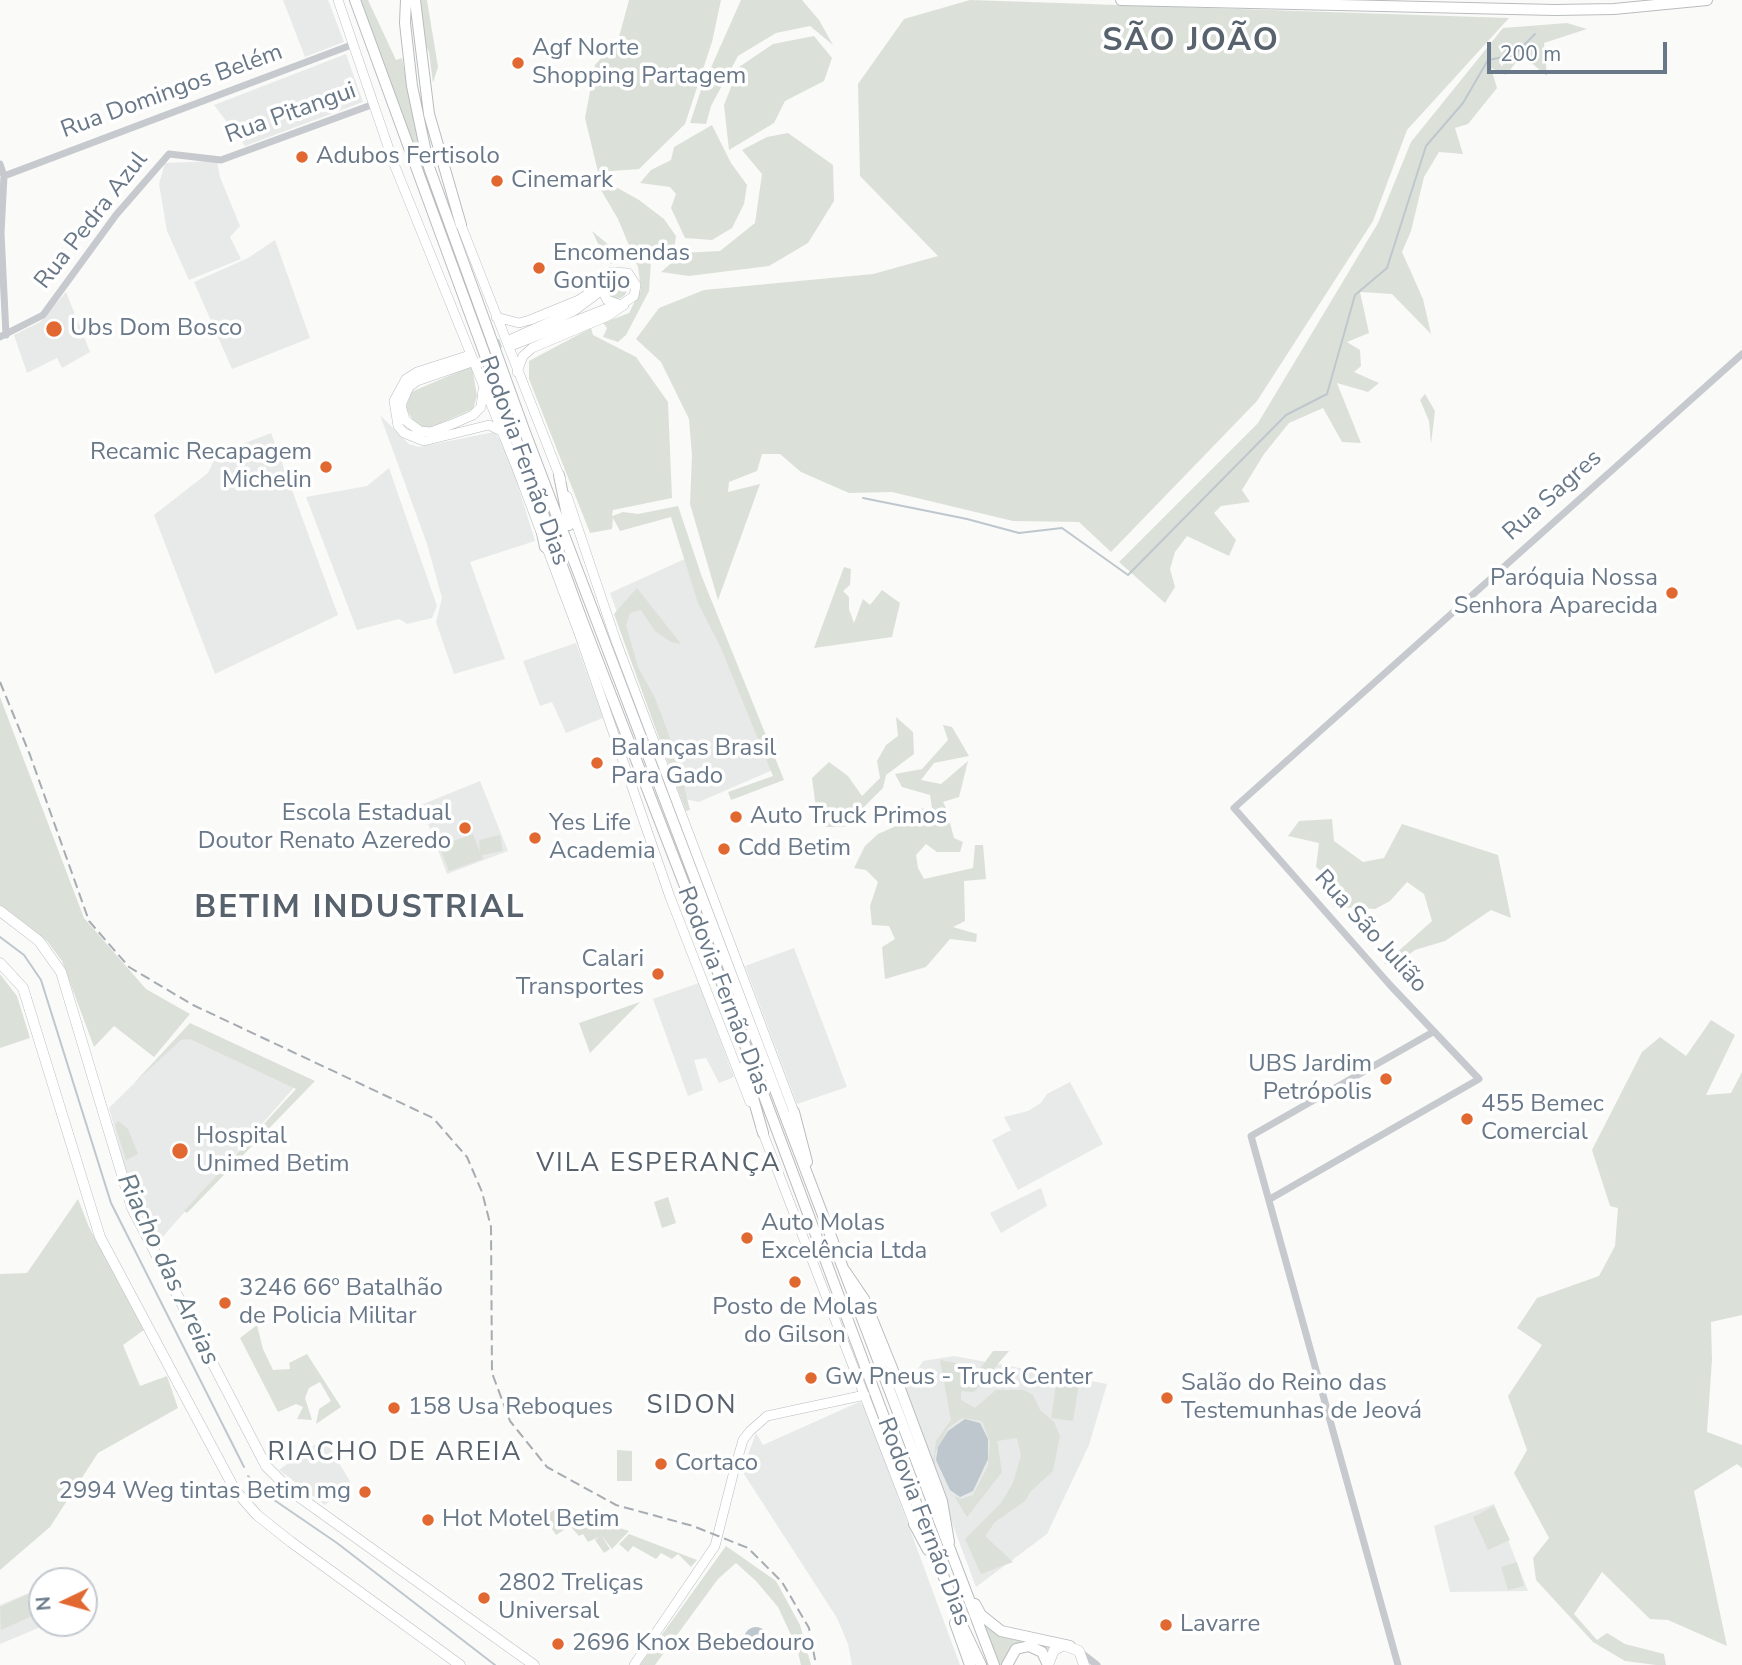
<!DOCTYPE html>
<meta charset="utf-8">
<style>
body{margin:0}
#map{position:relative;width:1742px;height:1665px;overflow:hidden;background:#fafaf8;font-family:"Nunito Sans",sans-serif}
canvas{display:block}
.north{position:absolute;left:28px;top:1567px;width:70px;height:70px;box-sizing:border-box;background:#fff;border:2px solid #c3c9cf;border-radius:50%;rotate:265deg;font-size:19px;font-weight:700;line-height:28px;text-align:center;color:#697888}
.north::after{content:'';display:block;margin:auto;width:24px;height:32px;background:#e16931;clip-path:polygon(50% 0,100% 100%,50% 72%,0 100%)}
.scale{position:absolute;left:1487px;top:42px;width:180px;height:32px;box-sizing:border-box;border:4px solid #697888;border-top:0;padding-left:9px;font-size:21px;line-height:24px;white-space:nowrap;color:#697888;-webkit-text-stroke:5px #fff;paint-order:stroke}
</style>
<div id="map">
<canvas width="1742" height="1665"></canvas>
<div class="north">N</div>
<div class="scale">200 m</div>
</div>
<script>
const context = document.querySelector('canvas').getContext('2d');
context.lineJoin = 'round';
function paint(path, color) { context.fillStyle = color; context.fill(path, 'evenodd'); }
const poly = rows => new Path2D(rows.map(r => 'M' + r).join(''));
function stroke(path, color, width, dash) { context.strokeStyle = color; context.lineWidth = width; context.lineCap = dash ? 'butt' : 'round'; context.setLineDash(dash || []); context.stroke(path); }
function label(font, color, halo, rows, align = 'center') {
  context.font = font + ' "Nunito Sans",sans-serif'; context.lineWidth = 7; context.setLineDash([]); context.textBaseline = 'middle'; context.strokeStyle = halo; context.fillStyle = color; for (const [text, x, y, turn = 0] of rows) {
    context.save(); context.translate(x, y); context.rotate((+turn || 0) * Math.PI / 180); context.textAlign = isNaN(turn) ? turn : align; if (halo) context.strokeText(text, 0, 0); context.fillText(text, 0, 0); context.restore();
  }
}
paint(poly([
 [283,0,328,0,344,42,305,57],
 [346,54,363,102,245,146,214,105],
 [217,161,220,177,240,226,230,237,241,259,189,280,167,231,159,184,165,163],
 [275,240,310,338,232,369,194,282,248,258],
 [66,292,90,352,62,368,57,358,27,373,14,335,40,322],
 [380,415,409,444,419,447,494,432,506,447,535,541,470,562,505,659,454,674,436,622,442,598,427,544],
 [271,433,338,615,215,674,154,515,208,473,217,454],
 [389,468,437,606,432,618,407,624,399,619,357,630,306,497,367,486],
 [689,557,775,769,699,802,685,799,610,593],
 [576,643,603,718,566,733,552,702,540,706,523,661],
 [480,781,508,851,447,874,421,805],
 [794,948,847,1087,797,1104,745,966],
 [699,983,734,1077,719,1083,706,1058,694,1060,703,1090,688,1096,653,999],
 [183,1035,298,1083,159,1241,132,1194,109,1108],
 [1070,1082,1103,1144,1018,1190,992,1140,1011,1130,1004,1117,1028,1111,1041,1103,1047,1094],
 [1041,1188,1047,1206,1001,1233,990,1213],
 [954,1356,1107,1384,1089,1445,1047,1534,976,1587,903,1392,923,1361],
 [859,1402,864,1405,960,1665,852,1665,848,1644,837,1618,742,1471,756,1433,763,1445],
 [324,1438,351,1483,325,1505,279,1470],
 [1494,1504,1528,1591,1450,1592,1434,1526],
 [31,1592,42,1613,42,1623,48,1624,0,1644,0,1605]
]), '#e8e9e9');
paint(poly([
 [361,0,368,0,396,60,402,58,425,179],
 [419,0,427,0,438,67,433,83,429,52,423,40],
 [629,0,721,0,712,42,685,124,639,169,598,172,585,118,595,65,619,37],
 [741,0,802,0,819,20,833,45,810,26,776,33,738,56,711,106,706,124,690,123,701,90],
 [970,0,1509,18,1407,130,1373,221,1257,401,1111,552,1079,522,1013,521,892,492,849,493,801,472,780,454,762,454,757,471,729,482,728,492,760,484,718,600,690,504,692,456,689,419,661,362,636,339,659,308,704,290,873,274,938,256,860,176,858,84,904,19],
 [1567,23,1587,29,1544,43,1547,76,1522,55,1506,75,1491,68,1497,88,1468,124,1455,128,1463,154,1439,152,1424,177,1411,231,1402,252,1423,299,1431,334,1392,294,1360,292,1369,333,1347,342,1360,350,1361,366,1354,372,1379,383,1368,392,1337,383,1361,443,1342,442,1323,408,1289,423,1264,454,1242,490,1250,502,1221,506,1214,513,1236,540,1229,556,1187,536,1175,552,1170,569,1175,587,1165,603,1119,562,1258,423,1378,223,1411,142,1503,28],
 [814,36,832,58,824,81,785,101,774,123,729,150,724,105,739,67,773,44],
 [712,125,731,163,747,185,744,204,732,228,712,240,685,238,671,208,676,194,670,187,640,183,651,170,671,160,674,147],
 [788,133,833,165,834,201,808,243,769,266,689,276,661,272,683,253,720,251,755,223,762,174,742,150,767,137],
 [591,173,639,200,664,219,676,236,674,250,651,261,649,291,626,335,618,342,603,337,607,328,603,323,629,313,641,289,638,267,618,219],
 [592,231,616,251,618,260,611,264,605,258],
 '607 289a10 10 0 1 1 20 0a10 10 0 1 1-20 0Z',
 [591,328,593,335,636,357,668,402,672,498,613,510,612,516,623,512,638,514,678,506,702,577,784,780,731,800,728,792,773,776,721,648,698,603,671,517,620,531,613,518,612,529,590,533,529,379,529,361],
 [472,366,477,396,473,409,432,427,422,428,414,423,406,408,411,392],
 [1425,394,1435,411,1431,444,1429,421,1420,400],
 [844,567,851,569,850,585,843,591,849,597,849,609,854,623,863,599,870,605,882,590,900,603,892,637,814,648],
 [637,588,681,644,671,642,655,631,641,610,630,613,626,625,638,667,655,698,676,754,690,810,686,811,676,785,614,614],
 [0,697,84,918,146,989,190,1014,154,1057,114,1026,94,1047,62,961,47,941,0,905],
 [896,717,913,732,914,754,886,775,883,788,844,827,826,827,817,817,812,778,829,762,848,776,862,796,880,778,877,761,886,745,898,736],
 [943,725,952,727,969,756,934,763,921,780,941,784,968,761,959,797,943,802,947,810,935,816,934,822,950,823,954,838,963,842,960,852,937,852,926,844,916,855,918,868,924,879,973,868,975,845,983,845,986,879,964,881,965,921,953,927,977,934,976,942,950,939,926,967,885,979,882,947,895,939,889,926,872,925,870,906,878,882,866,870,854,868,865,846,878,834,905,822,915,809,932,808,930,795,902,787,895,774,922,769,948,740],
 [1332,819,1334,841,1363,862,1384,858,1402,824,1498,855,1511,918,1491,910,1445,941,1415,950,1399,962,1384,964,1432,921,1424,894,1407,882,1390,901,1375,909,1333,907,1343,890,1316,867,1319,843,1288,836,1299,821],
 [473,834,480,852,479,840,500,835,503,851,482,855,483,859,449,871,439,846],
 [0,974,17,996,30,1038,0,1048],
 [640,1002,590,1053,579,1023],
 [1711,1020,1735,1035,1706,1095,1731,1093,1742,1072,1742,1315,1711,1322,1712,1360,1707,1432,1742,1445,1742,1468,1737,1464,1694,1491,1727,1646,1668,1620,1650,1619,1602,1572,1574,1614,1597,1640,1607,1633,1625,1644,1664,1654,1666,1665,1656,1665,1625,1661,1593,1642,1536,1580,1533,1558,1549,1538,1514,1473,1527,1450,1508,1396,1542,1345,1517,1328,1537,1298,1599,1276,1615,1246,1618,1208,1610,1206,1592,1150,1642,1052,1660,1037,1686,1056],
 [190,1023,315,1081,187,1213,184,1211,296,1089,190,1039,181,1040,134,1083],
 [118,1121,128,1129,138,1154,126,1160,115,1125],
 [668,1197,676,1223,662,1228,654,1202],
 [78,1199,89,1227,144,1330,123,1345,140,1386,167,1376,178,1408,98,1453,50,1527,0,1570,0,1274,27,1273],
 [257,1325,263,1349,273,1370,290,1369,289,1363,307,1354,341,1407,316,1424,319,1409,331,1401,320,1382,309,1388,305,1398,312,1420,297,1419,303,1407,296,1404,278,1412,240,1338],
 [993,1351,1009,1351,974,1392,961,1391,961,1400,975,1408,996,1390,1024,1390,1033,1395,1040,1410,1054,1422,1060,1436,1053,1471,1030,1492,1026,1500,995,1522,985,1536,1013,1562,981,1574,965,1539,1001,1503,1013,1483,1021,1455,1017,1438,997,1441,1002,1472,967,1517,954,1496,961,1499,973,1495,988,1466,990,1442,982,1421,962,1418,948,1428,935,1453,935,1466,933,1462,936,1441,951,1420,940,1360,965,1365,977,1373],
 [1057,1379,1079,1383,1073,1421,1051,1418],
 [617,1450,632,1451,632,1481,617,1481],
 [1494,1506,1510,1540,1488,1550,1473,1517],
 [563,1509,576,1514,629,1531,612,1549,601,1535,610,1549,604,1553,595,1540,599,1537,588,1542,583,1534,579,1536,570,1526,556,1535,544,1517,554,1510],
 [629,1534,697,1560,691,1567,678,1554,672,1559,661,1553,656,1559,633,1546,628,1552,619,1544],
 [726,1546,776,1581,800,1625,811,1665,801,1665,797,1648,778,1607,756,1581,736,1563,718,1579,655,1665,640,1665],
 [1517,1562,1524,1586,1508,1590,1501,1567],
 [28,1594,36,1614,1,1630,0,1607],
 [984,1624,995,1632,1054,1643,1046,1651,1024,1643,1005,1665,1000,1665]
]), '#dbe1d9');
paint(poly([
 [965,1419,980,1423,988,1439,988,1459,973,1491,960,1497,950,1490,936,1460,938,1447,948,1431],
 '744 1639a12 12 0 1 1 24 0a12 12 0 1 1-24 0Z'
]), '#bec7cd');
stroke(poly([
 [863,498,967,519,1019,533,1062,528,1128,575,1286,415,1327,394,1355,295,1387,268,1426,146,1463,103,1488,60,1514,55,1535,34],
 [0,937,24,955,41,980,111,1203,244,1467],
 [248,1476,261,1491,337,1543,495,1665]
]), '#bec7cd', 2);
stroke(poly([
 [467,356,511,339]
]), '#ced3d6', 9, [9, 4.5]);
const secondary = poly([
 [338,0,394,164,516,466,580,636,670,897,750,1102],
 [461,225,561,480],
 [496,317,519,323,530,320,579,300,601,285],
 [511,339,574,311,602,290,604,279,611,272,628,273,636,285,634,296,621,305,607,300,602,290],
 [513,345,616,305],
 [467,356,417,372,406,379,394,401,398,426,404,433,424,441,489,425,501,431],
 [469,363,417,381,409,387,401,405,405,420,420,431,431,432,455,423,473,415,481,407,483,390],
 [517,372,523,356,532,348,608,316,624,305],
 [567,496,616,641,794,1112],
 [761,1128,914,1524],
 [634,1665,715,1546,734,1471,743,1440,750,1431,767,1416,865,1395]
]);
const primary = poly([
 [0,911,39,941,61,972,132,1208,266,1466,291,1491,534,1665],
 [0,963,23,988,100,1237,235,1490,257,1515,291,1542,460,1665],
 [1048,1665,1054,1650,1064,1645,1079,1651,1084,1665]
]);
const motorway = poly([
 [355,0,582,620,708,946,961,1623,981,1665],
 [406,0,405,23,412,86,429,167,523,427,994,1665],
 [415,0,429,114,461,225],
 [1121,0,1555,10,1614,9,1707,0],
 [559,475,569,525],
 [540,523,545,547],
 [744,1066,763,1133],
 [794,1112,807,1162],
 [845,1271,864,1299,896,1378,942,1501,949,1542],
 [914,1524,928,1550],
 [975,1604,981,1615,1001,1631,1070,1646],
 [955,1623,970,1665],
 [1007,1665,1016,1649,1029,1646,1042,1652,1048,1665]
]);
stroke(secondary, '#b8bdc2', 10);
stroke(primary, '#b9bdc1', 11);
stroke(motorway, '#b9bcbf', 12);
stroke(poly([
 [0,164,4,176,1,233,6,335],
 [4,176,354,44],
 [0,337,43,315,116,215,169,154,221,160,374,104],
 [1270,1199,1479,1079,1390,985,1234,808,1742,354],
 [1079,1651,1097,1665],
 [1398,1665,1251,1136,1433,1032]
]), '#c6c9cd', 7);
stroke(secondary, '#fff', 9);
stroke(primary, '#fff', 10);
stroke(motorway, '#fff', 10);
stroke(poly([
 [0,682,30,755,89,921,129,967,193,1005,433,1118,467,1157,482,1192,491,1227,492,1373,510,1421,547,1467,616,1505,693,1526,748,1548,782,1582,809,1628,816,1665]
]), '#a6acb2', 2, [10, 5]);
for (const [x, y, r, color] of [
 [518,63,7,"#e16931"],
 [302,157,7,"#e16931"],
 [497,181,7,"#e16931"],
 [539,268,7,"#e16931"],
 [54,329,9,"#e16931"],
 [326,467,7,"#e16931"],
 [1672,593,7,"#e16931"],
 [597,763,7,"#e16931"],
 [736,817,7,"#e16931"],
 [465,828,7,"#e16931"],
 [535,838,7,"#e16931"],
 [724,849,7,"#e16931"],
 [658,974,7,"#e16931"],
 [1386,1079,7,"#e16931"],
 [1467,1119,7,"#e16931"],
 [180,1151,9,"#e16931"],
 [747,1238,7,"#e16931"],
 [795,1282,7,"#e16931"],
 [225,1303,7,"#e16931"],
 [811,1378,7,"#e16931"],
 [1167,1398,7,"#e16931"],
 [394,1408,7,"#e16931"],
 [661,1464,7,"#e16931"],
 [365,1492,7,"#e16931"],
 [428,1520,7,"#e16931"],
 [484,1598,7,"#e16931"],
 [1166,1625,7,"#e16931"],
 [558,1644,7,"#e16931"]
]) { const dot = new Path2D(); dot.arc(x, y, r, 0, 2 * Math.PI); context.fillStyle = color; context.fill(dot); stroke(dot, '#fff', 2.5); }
label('24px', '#697888', '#fff', [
 ["Agf Norte",532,49],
 ["Shopping Partagem",532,77],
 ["Adubos Fertisolo",316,157],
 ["Cinemark",511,181],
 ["Encomendas",553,254],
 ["Gontijo",553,282],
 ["Ubs Dom Bosco",70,329],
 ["Recamic Recapagem",312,453,"right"],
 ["Michelin",312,481,"right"],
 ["Paróquia Nossa",1658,579,"right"],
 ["Senhora Aparecida",1658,607,"right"],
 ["Balanças Brasil",611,749],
 ["Para Gado",611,777],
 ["Escola Estadual",451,814,"right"],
 ["Doutor Renato Azeredo",451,842,"right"],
 ["Auto Truck Primos",750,817],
 ["Yes Life",549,824],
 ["Academia",549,852],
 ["Cdd Betim",738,849],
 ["Calari",644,960,"right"],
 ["Transportes",644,988,"right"],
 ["UBS Jardim",1372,1065,"right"],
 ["Petrópolis",1372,1093,"right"],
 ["455 Bemec",1481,1105],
 ["Comercial",1481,1133],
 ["Hospital",196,1137],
 ["Unimed Betim",196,1165],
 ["Auto Molas",761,1224],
 ["Excelência Ltda",761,1252],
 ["3246 66º Batalhão",239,1289],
 ["de Policia Militar",239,1317],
 ["Posto de Molas",795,1308,"center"],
 ["do Gilson",795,1336,"center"],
 ["Gw Pneus - Truck Center",825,1378],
 ["Salão do Reino das",1181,1384],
 ["Testemunhas de Jeová",1181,1412],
 ["158 Usa Reboques",408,1408],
 ["Cortaco",675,1464],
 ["2994 Weg tintas Betim mg",351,1492,"right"],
 ["Hot Motel Betim",442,1520],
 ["2802 Treliças",498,1584],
 ["Universal",498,1612],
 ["Lavarre",1180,1625],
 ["2696 Knox Bebedouro",572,1644]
], 'left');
label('24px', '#697888', '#fff', [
 ["Rua Domingos Belém",172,92,-20],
 ["Rua Pitangui",291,114,-20],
 ["Rua Pedra Azul",92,221,-52],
 ["Rodovia Fernão Dias",523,461,70],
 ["Rua Sagres",1553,496,-42],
 ["Rua São Julião",1370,932,48],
 ["Rodovia Fernão Dias",723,991,69],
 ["Rodovia Fernão Dias",923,1522,69]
]);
context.letterSpacing = '2px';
label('26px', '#57626d', '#fff', [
 ["VILA ESPERANÇA",659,1165],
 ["SIDON",692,1407],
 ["RIACHO DE AREIA",395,1454]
]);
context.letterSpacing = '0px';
label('italic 26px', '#657883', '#fff', [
 ["Riacho das Areias",167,1270,65]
]);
context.letterSpacing = '2px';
label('bold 32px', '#57626d', '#fff', [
 ["SÃO JOÃO",1191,42],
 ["BETIM INDUSTRIAL",360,909]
]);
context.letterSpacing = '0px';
</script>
